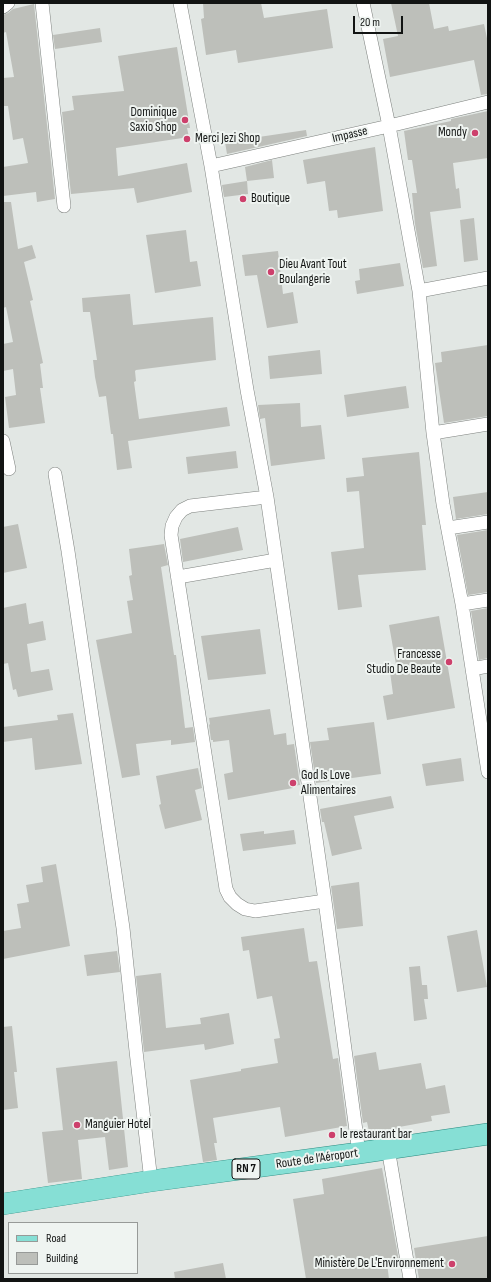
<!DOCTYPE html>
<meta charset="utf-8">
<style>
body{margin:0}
#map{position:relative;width:491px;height:1282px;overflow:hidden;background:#e2e7e4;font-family:"Sofia Sans Condensed",sans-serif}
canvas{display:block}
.frame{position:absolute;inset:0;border:4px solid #121413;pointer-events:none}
.legend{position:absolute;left:8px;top:1222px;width:130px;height:52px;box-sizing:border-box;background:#eff4f1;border:1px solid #979a98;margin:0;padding:5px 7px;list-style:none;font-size:12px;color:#121413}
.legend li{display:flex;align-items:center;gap:8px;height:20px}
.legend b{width:20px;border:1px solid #979a98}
.scale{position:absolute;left:353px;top:16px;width:50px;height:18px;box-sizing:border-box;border:2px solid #121413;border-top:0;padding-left:5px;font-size:12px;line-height:14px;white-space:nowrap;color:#121413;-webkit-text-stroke:3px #eff4f1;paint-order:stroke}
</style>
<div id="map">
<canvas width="491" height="1282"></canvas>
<div class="frame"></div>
<ul class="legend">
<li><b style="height:5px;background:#86dfd5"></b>Road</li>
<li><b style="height:11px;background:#bdbfba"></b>Building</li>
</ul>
<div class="scale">20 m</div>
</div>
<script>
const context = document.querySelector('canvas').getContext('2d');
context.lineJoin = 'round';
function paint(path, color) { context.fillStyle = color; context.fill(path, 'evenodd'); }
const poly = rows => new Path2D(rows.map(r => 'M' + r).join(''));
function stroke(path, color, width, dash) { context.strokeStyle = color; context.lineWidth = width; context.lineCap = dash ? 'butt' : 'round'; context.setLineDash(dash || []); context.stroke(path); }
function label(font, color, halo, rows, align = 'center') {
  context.font = font + ' "Sofia Sans Condensed",sans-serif'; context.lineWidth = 4; context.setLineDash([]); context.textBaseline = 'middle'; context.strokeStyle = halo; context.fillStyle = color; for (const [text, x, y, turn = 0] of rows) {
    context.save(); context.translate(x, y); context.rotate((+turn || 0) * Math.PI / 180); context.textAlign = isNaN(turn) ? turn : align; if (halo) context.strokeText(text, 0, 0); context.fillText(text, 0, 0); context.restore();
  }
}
paint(poly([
 [203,3,261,3,264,18,327,9,333,48,238,63,236,50,206,55,201,19,204,18],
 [391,3,429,3,434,29,448,26,449,31,484,24,488,43,488,94,481,95,474,60,390,77,383,39,398,36],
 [34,4,55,199,37,202,36,192,3,196,3,167,28,163,23,138,13,140,8,106,3,106,3,78,14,77,6,32,3,33,3,15,8,13,13,9],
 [100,28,102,42,55,49,53,35],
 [177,47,190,128,187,128,189,137,116,148,118,176,187,163,192,192,137,203,134,188,71,194,62,112,74,110,72,96,124,91,118,56],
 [488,111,488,158,453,163,456,189,459,188,461,208,430,212,437,266,423,268,415,224,412,193,417,193,412,160,408,160,404,131,451,121,451,119],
 [306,130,307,136,227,154,225,142],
 [375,147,383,211,338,218,337,210,329,211,325,181,307,184,303,160],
 [272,160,274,178,247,181,245,167],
 [247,181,248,194,224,197,222,185],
 [3,202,11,202,18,249,32,245,36,258,24,262,33,300,30,301,43,363,40,364,43,388,40,388,45,423,9,428,5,397,16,395,13,369,3,371,3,344,13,342,6,307,3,308],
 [474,218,478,260,464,262,460,220],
 [186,230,190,262,197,261,201,286,155,293,146,235],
 [278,251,283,294,293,292,298,323,267,328,257,275,245,276,242,255],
 [400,263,404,286,357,294,355,281,360,280,359,269],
 [130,294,133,325,213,317,216,360,136,370,135,371,136,381,134,382,139,419,227,407,230,426,128,441,132,468,117,470,113,434,111,434,106,396,99,397,95,377,93,360,97,360,90,312,83,312,82,298],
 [488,345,488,416,444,423,435,363,442,362,441,352],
 [320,350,322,374,270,379,268,356],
 [406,386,409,408,347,417,344,395],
 [300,403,301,427,321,425,325,459,271,466,265,418,260,419,258,405],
 [236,451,238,468,188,474,186,457],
 [419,452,426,525,422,525,426,570,358,575,362,607,338,610,331,552,364,548,359,491,347,492,346,478,364,476,362,458],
 [488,492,488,514,456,519,453,497],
 [18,524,27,568,3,573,3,527],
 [238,527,243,550,183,562,180,539],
 [488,530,488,592,468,595,457,535],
 [164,544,168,565,161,567,174,655,176,655,185,728,193,727,195,742,171,745,171,740,136,744,140,775,122,778,96,640,132,633,127,601,133,600,129,576,132,575,129,549],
 [26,603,29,624,43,621,46,640,27,644,31,672,49,669,53,690,18,697,16,689,13,690,8,663,3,664,3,608],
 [488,608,488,658,479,660,471,611],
 [439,616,455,708,387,720,383,696,393,694,390,672,397,670,389,625],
 [260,629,266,674,208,680,201,636],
 [270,709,274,735,286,733,287,745,294,744,300,785,293,786,293,788,228,800,224,774,233,772,229,740,213,742,213,740,211,740,209,725,210,724,209,718],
 [73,713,82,764,35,770,32,738,3,742,3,727,58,720,57,715],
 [374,722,381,774,316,783,310,742,329,740,327,728],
 [461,758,464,781,426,786,422,764],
 [198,768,202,788,195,790,202,820,165,829,159,805,161,804,156,776],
 [391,796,394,808,354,816,362,849,332,856,324,822,322,822,320,809],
 [294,830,296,844,243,851,240,834,264,831,264,834],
 [56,864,70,946,3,959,3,931,21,928,17,904,29,902,26,885,43,882,41,867],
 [359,882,363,926,337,929,331,886],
 [304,928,309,962,317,961,333,1059,338,1058,347,1126,285,1137,280,1107,213,1118,217,1143,214,1143,217,1160,203,1162,190,1080,241,1071,241,1069,278,1063,274,1039,280,1038,272,996,257,999,249,950,243,951,241,937],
 [477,930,487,987,457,992,447,936],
 [117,951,120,972,87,976,84,955],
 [420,966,422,985,427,985,428,999,424,999,427,1019,414,1021,409,967],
 [161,973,166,1028,201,1024,200,1018,229,1013,234,1044,205,1050,204,1044,144,1052,136,976],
 [12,1026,17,1072,14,1072,18,1108,3,1110,3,1027],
 [376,1052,379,1070,421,1063,426,1089,445,1085,450,1113,431,1116,432,1121,399,1127,400,1131,370,1136,367,1122,363,1123,354,1056],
 [117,1061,128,1167,109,1170,105,1137,78,1140,82,1179,48,1183,42,1132,63,1130,56,1068],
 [382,1168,399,1261,387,1263,389,1279,306,1279,293,1199,324,1194,322,1179],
 [488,1236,488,1279,419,1279,414,1248],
 [223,1263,226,1279,175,1279,174,1272]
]), '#bdbfba');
const street = poly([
 [42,3,64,206],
 [180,3,211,166,247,390,267,497,325,901,359,1153],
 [363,3,389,126,419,291,433,433,443,504,462,604,488,772],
 [3,7,8,3],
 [211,166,389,126,488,102],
 [419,291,488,278],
 [433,433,488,424],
 [3,441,9,469],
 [55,474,68,551,123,928,136,1051,151,1181],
 [267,497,190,506,182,510,176,517,172,526,171,535,226,889,230,897,237,904,245,909,255,911,325,901],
 [448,528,488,522],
 [178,577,276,560],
 [462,604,488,600],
 [472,669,488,666],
 [388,1148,410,1279]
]);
const primary = poly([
 [3,1204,151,1181,359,1153,488,1134]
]);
stroke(street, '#7e827f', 14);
stroke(primary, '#298a7f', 22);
stroke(street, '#fff', 13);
stroke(primary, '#86dfd5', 21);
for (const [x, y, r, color] of [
 [185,120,4,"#cd406c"],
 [475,133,4,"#cd406c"],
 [187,139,4,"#cd406c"],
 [243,199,4,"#cd406c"],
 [271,272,4,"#cd406c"],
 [449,662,4,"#cd406c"],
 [293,783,4,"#cd406c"],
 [77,1125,4,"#cd406c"],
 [332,1135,4,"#cd406c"],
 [452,1264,4,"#cd406c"]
]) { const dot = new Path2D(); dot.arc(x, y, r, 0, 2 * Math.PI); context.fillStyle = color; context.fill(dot); stroke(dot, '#eff4f1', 1.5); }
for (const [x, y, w] of [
 [246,1169,28]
]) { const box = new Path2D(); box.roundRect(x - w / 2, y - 10, w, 20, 3); context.fillStyle = '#eff4f1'; context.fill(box); stroke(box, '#121413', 1); }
label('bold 12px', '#121413', null, [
 ["RN 7",246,1169]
]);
label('13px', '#121413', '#eff4f1', [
 ["Dominique",177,113,"right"],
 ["Saxio Shop",177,128,"right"],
 ["Mondy",467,133,"right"],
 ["Merci Jezi Shop",195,139],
 ["Boutique",251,199],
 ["Dieu Avant Tout",279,265],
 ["Boulangerie",279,280],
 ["Francesse",441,655,"right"],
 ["Studio De Beaute",441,670,"right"],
 ["God Is Love",301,776],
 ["Alimentaires",301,791],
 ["Manguier Hotel",85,1125],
 ["le restaurant bar",340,1135],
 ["Ministère De L'Environnement",444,1264,"right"]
], 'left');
label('13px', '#121413', '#eff4f1', [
 ["Impasse",350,135,-13],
 ["Route de l’Aéroport",317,1159,-8]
]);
</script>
